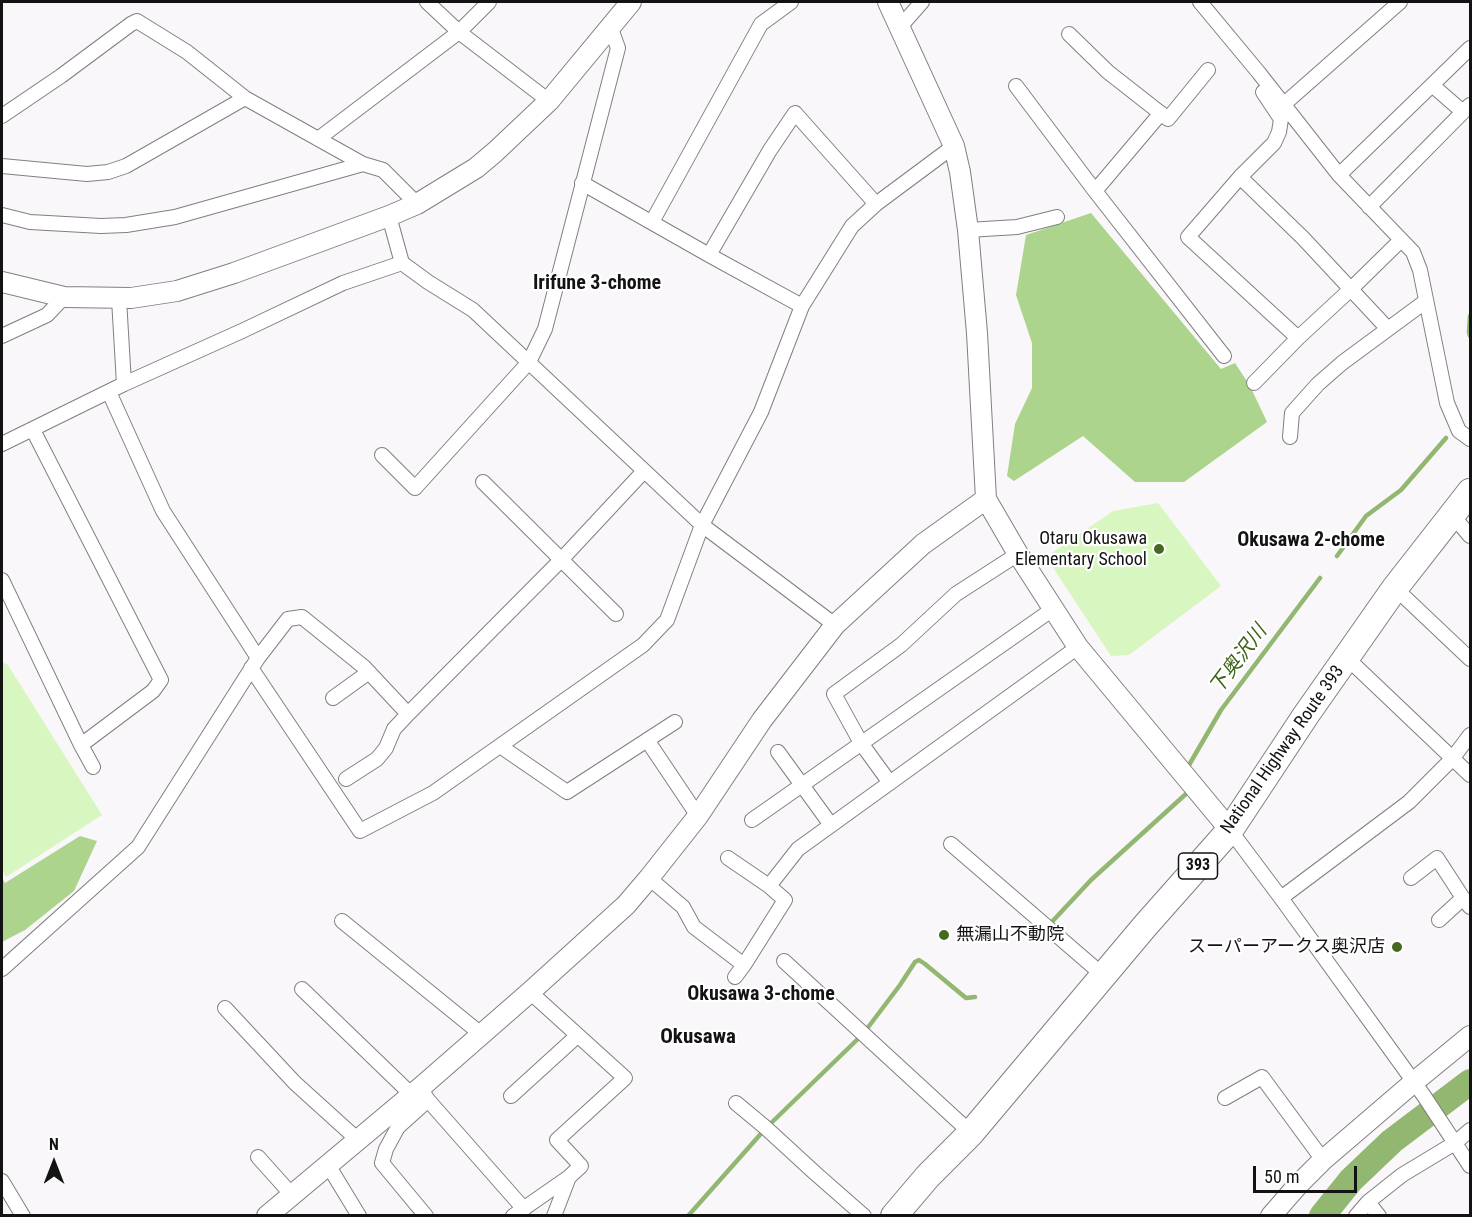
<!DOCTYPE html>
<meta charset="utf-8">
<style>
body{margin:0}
#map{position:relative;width:1472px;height:1217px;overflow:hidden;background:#faf7fa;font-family:"Roboto Condensed",sans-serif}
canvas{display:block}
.frame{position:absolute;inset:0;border:3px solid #141314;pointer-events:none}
.north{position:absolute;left:24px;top:1133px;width:60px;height:60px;-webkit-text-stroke:4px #fff;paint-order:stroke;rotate:0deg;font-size:16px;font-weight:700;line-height:24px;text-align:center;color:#141314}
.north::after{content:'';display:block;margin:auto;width:21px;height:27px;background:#141314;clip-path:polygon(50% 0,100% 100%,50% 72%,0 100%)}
.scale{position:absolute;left:1253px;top:1166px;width:104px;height:27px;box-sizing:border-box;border:3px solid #141314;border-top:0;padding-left:8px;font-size:18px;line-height:21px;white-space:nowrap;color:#141314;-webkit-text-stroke:4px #fff;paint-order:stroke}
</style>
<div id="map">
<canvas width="1472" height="1217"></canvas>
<div class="frame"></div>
<div class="north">N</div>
<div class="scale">50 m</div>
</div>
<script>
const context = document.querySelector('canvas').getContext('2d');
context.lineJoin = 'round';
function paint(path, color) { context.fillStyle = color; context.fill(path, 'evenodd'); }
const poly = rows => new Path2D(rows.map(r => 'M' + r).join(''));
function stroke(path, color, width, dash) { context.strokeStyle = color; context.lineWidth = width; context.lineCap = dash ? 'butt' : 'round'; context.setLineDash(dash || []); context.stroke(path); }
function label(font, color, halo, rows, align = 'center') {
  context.font = font + ' "Roboto Condensed","Noto Sans JP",sans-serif'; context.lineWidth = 4.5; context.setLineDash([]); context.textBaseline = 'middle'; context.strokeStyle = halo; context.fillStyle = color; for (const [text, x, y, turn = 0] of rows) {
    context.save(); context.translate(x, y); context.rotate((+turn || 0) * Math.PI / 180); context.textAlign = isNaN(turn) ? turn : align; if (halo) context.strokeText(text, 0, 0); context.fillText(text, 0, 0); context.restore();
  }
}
paint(poly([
 [1158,503,1221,586,1129,655,1111,656,1046,557,1113,511],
 [2,662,8,665,102,815,6,877,2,870]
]), '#d8f6c0');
paint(poly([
 [1091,213,1221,369,1235,363,1250,386,1267,422,1184,482,1135,482,1083,436,1014,481,1007,476,1015,424,1032,388,1032,343,1016,295,1026,235],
 [80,836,97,841,74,891,25,930,2,942,2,878,5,883]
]), '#add48d');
stroke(poly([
 [1470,316,1469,332,1470,336],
 [1337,556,1366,516,1401,490,1446,438],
 [1189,765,1221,710,1320,578],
 [1049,925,1091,880,1187,793],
 [688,1216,766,1128,863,1034,900,985,915,962,919,960,925,964,966,998,975,997]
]), '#91b771', 4.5);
stroke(poly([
 [1322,1216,1351,1180,1392,1141,1470,1082]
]), '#91b771', 26);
const street = poly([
 [427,2,459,32,549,101],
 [1200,2,1259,73,1339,175,1413,252,1420,270,1447,403,1459,431,1470,439],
 [900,27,922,2],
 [1069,34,1108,72,1168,119,1208,70],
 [1432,85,1470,48],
 [1016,86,1095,191,1224,356],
 [1263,92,1281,119,1279,132,1274,143,1240,177,1188,237,1298,338],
 [1283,105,1400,2],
 [2,116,61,76,131,24,137,21,187,52,245,98,363,164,383,170,417,204],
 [318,139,459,32,489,2],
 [2,166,87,174,108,172,126,166,245,98],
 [1339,175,1432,85,1463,112],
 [1240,177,1303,238,1388,329],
 [582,183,709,255,802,306],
 [1095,191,1161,113],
 [1369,207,1470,105],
 [2,215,30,222,101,226,126,225,175,217,363,164],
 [389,216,402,263,428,282,473,310,702,525,835,625],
 [652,222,761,24,791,2],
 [968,230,1017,227,1057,217],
 [709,255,770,150,795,113,876,204],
 [119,299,124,384],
 [2,336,47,315,64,297],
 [1254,383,1298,338,1351,289,1401,240],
 [109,392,163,511,258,658],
 [1290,437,1292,413,1318,384,1342,363,1426,301],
 [2,444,124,384,242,331,343,283,402,263],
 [382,455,415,488,529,362,545,329,618,48,610,26],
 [483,482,616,614],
 [1453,516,1470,536],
 [2,580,81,745,153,691,161,680,33,430],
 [1395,588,1470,659],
 [1347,658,1470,775],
 [251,668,360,831,433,793,643,645,667,620,702,525,761,412,802,306,852,226,876,204,954,146],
 [333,698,369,672],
 [647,740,698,816],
 [81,745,93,767],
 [500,746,567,792,675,722],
 [778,752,831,825],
 [346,779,377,759,386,748,394,729,408,714,561,560,644,471],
 [890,783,861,743,834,694,901,645,956,594,1018,554],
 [752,820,1053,609],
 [1230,830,1281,898,1424,1096,1470,1166],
 [951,844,1104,976],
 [728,858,769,886],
 [649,878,683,907,694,927,744,965],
 [1411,878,1437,858,1463,898],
 [1281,898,1409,802,1452,759,1470,735],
 [1439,920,1463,898,1470,907],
 [342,921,481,1034],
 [784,961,971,1133],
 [2,969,138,847,258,658,288,619,302,617,364,667,408,714],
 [735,977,744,965,785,900,769,886,798,849,1078,647],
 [302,989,412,1095],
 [530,992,625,1078,557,1140,581,1166,569,1177],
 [225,1008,295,1083,358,1140],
 [420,1088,428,1100,524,1209],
 [511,1096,577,1036],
 [1225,1098,1262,1077,1323,1160],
 [736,1103,766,1128,815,1173,864,1216],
 [258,1157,292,1195],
 [328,1165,359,1216],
 [2,1181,23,1216],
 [1368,1202,1379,1216],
 [426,1216,382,1163,386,1149,398,1127,428,1100],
 [513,1216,569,1177,554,1216],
 [1356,1216,1368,1202,1402,1175,1455,1143,1470,1130]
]);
const secondary = poly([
 [888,2,954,146,960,172,968,230,977,333,986,499,1018,554,1078,647,1230,830],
 [2,282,64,297,131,298,177,291,234,273,389,216,417,204,476,168,495,152,549,101,631,2],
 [267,1216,420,1088,530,992,626,905,649,878,698,816,762,720,835,625,923,544,986,499],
 [1271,1216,1298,1185,1323,1160,1414,1082,1470,1036]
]);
const highway = poly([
 [894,1216,928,1176,971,1133,1145,926,1230,830,1306,715,1395,588,1470,492]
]);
stroke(street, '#817f81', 16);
stroke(secondary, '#817f81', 22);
stroke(highway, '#817f81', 28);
stroke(street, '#fff', 14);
stroke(secondary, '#fff', 20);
stroke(highway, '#fff', 26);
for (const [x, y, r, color] of [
 [1159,549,6,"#466921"],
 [944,935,6,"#466921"],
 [1397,947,6,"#466921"]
]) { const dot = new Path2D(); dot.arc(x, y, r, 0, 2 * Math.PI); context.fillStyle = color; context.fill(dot); stroke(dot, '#fff', 2); }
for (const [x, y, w] of [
 [1198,866,39]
]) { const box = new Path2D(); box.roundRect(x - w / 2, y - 13, w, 26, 4.5); context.fillStyle = '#fff'; context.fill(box); stroke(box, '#141314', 1.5); }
label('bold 16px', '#141314', null, [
 ["393",1198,866]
]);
label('18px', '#141314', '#fff', [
 ["Otaru Okusawa",1147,539],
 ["Elementary School",1147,560],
 ["無漏山不動院",956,935,"left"],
 ["スーパーアークス奥沢店",1385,947]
], 'right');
label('18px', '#141314', '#fff', [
 ["National Highway Route 393",1283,750,-55]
]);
label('bold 20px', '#141314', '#fff', [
 ["Irifune 3-chome",597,284],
 ["Okusawa 2-chome",1311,541],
 ["Okusawa 3-chome",761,995]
]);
label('italic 20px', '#3f6119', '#fff', [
 ["下奥沢川",1239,660,-53]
]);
label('bold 21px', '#141314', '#fff', [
 ["Okusawa",698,1038]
]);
</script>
